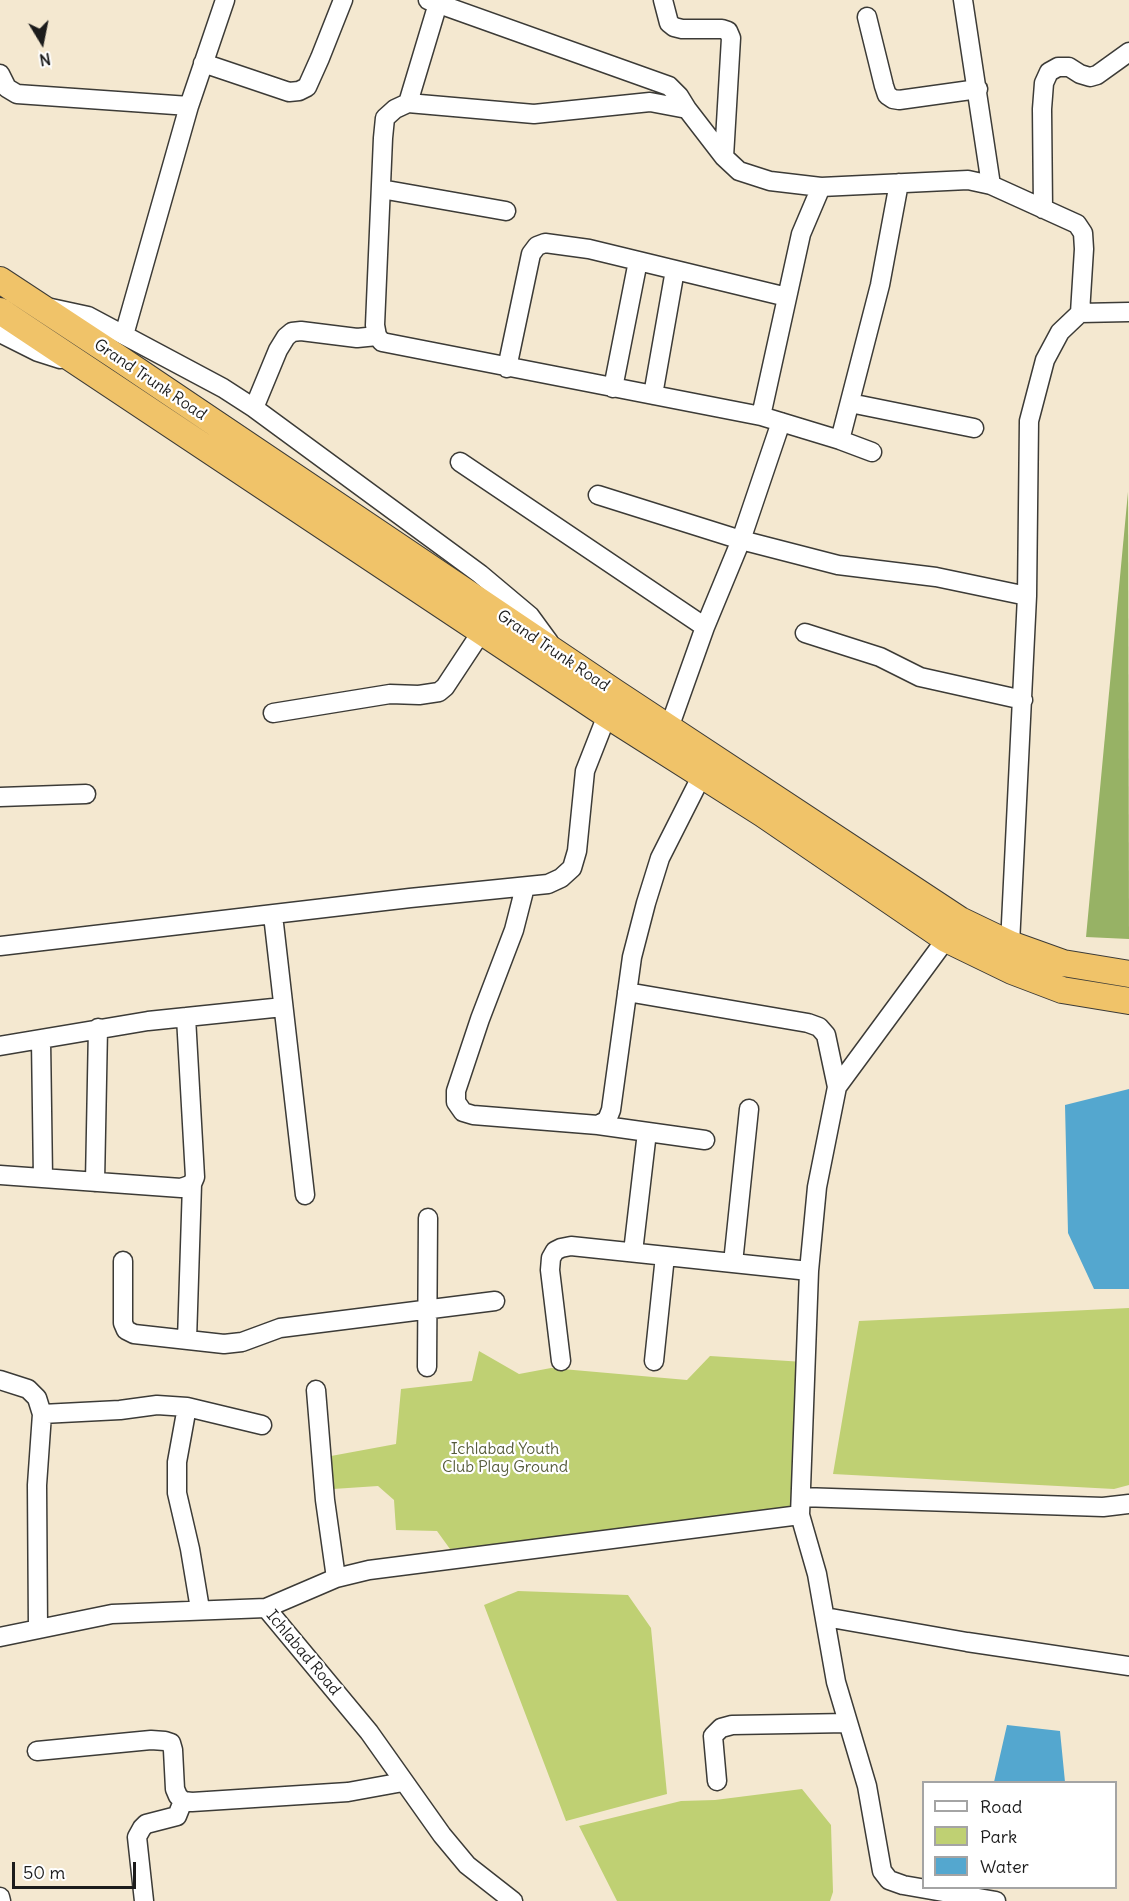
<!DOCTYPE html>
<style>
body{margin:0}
#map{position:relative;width:1129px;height:1901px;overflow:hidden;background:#f4e8d0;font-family:Delius,sans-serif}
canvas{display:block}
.legend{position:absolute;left:922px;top:1781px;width:195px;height:108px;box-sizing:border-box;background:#fff;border:2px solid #a4a4a4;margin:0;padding:8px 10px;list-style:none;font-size:18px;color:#1c1c1c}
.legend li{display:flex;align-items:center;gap:12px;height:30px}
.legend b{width:30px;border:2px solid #a4a4a4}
.north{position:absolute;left:12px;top:12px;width:60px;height:60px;-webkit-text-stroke:4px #fff;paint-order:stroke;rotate:170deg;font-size:16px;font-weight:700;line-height:24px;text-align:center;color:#1c1c1c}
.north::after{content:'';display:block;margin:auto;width:21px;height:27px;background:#1c1c1c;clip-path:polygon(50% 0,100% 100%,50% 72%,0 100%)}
.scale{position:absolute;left:12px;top:1862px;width:124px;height:27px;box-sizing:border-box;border:3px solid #1c1c1c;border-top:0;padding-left:8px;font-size:18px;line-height:21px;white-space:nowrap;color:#1c1c1c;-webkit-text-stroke:4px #fff;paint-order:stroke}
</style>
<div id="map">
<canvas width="1129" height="1901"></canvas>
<ul class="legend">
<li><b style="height:8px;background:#fff"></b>Road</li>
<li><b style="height:16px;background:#bfd073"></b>Park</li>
<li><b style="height:16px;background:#54a7cf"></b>Water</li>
</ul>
<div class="north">N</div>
<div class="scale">50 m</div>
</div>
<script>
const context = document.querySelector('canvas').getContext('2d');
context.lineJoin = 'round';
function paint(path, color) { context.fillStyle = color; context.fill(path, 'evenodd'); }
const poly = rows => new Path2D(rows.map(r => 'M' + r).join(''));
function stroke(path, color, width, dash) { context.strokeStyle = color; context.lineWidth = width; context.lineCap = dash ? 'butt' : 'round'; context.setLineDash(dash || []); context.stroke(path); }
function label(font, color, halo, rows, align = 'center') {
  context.font = font + ' Delius,sans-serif'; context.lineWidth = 4.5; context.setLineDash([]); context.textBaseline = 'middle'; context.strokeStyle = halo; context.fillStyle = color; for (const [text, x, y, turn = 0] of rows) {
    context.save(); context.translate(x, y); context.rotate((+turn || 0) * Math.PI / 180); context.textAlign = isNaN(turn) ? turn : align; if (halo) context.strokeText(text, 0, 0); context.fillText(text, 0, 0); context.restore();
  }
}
paint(poly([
 [1129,1308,1129,1485,1114,1489,833,1474,859,1321],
 [479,1351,519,1374,551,1368,687,1380,710,1356,804,1362,800,1515,450,1549,437,1531,396,1530,394,1500,378,1486,333,1489,331,1456,396,1444,401,1389,472,1381],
 [518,1591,628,1595,651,1628,667,1794,566,1821,484,1605],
 [802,1789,831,1825,833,1892,830,1901,617,1901,579,1826,681,1801,715,1800]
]), '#bfd073');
paint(poly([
 [1128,492,1129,939,1086,937]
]), '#97b265');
paint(poly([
 [1129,1089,1129,1289,1094,1289,1068,1233,1065,1105],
 [1007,1725,1060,1731,1065,1782,994,1782]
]), '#54a7cf');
const minor = poly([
 [428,0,669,86,679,96,687,109,724,157,739,171,770,181,821,187,968,180,991,185,1077,224,1083,233,1084,249,1080,313],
 [663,0,669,23,674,27,682,29,722,29,728,31,731,38,724,157],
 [963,0,991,185],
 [867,17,884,86,887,95,893,99,899,100,978,89],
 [203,63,289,92,299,91,307,87,320,58,343,0],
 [0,74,7,88,17,94,189,106],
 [408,103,439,0],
 [687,109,650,102,534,114,408,103,395,109,385,118,383,138,375,325,377,336,382,342,761,416,840,440,872,452],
 [381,189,506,211],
 [1043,209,1042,109,1044,83,1049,72,1058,67,1069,67,1080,74,1090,77,1097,75,1129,52],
 [51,308,88,316,223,388,254,408,480,574,530,616,549,642],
 [0,333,38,352,60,359],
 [124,335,189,106,225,0],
 [507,368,531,254,537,246,545,243,589,249,787,297],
 [613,388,638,261],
 [653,395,675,270],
 [850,403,974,428],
 [254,408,278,350,286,337,292,332,301,331,357,338,377,336],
 [761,416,801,234,821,187],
 [840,440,880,285,899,183],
 [460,462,705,627],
 [598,495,741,540,838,565,936,577,1027,596],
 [805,633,880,657,920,677,1023,700],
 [273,713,390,694,419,695,439,692,445,687,482,631],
 [669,728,705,627,741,540,781,422],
 [0,797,86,794],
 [525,887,514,930,480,1019,456,1091,456,1102,463,1112,473,1115,598,1125,607,1120,611,1110,632,957,646,903,660,858,702,775],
 [273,915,305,1195],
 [1010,944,1027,596,1029,421,1045,360,1060,332,1080,313,1129,312],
 [0,946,410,898,548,884,561,878,572,868,577,851,585,771,607,715],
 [627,992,808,1023,819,1027,826,1035,837,1087],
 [41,1040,43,1178],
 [0,1046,148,1021,283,1007],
 [598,1125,705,1140],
 [0,1175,181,1188,192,1184,195,1177,186,1017],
 [95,1182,98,1028],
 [633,1252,647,1132],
 [123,1261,123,1323,126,1330,134,1334,224,1344,242,1342,280,1328,495,1301],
 [733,1263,749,1109],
 [187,1340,192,1184],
 [561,1361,550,1270,551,1258,555,1251,561,1248,571,1246,809,1271],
 [654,1361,665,1256],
 [427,1367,428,1218],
 [0,1380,28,1389,37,1398,42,1414,37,1485,38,1629],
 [316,1390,325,1500,336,1578],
 [187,1407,177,1462,177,1493,190,1549,200,1609],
 [42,1414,120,1410,157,1405,187,1407,262,1425],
 [801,1497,1103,1507,1129,1504],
 [800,1515,817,1574,836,1682,867,1786,882,1871,889,1880,903,1885,996,1901],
 [266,1608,336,1578,369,1570,800,1515,809,1271,817,1187,837,1087,952,931],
 [825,1617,967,1642,1129,1666],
 [0,1637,112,1614,266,1608,369,1732,442,1835,467,1865,513,1901],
 [37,1751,151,1740,165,1741,171,1743,173,1750,175,1789,178,1796,183,1801,192,1802,348,1792,403,1782],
 [717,1781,713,1736,721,1728,732,1725,848,1723],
 [0,1897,1,1901],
 [144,1901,137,1837,142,1828,146,1824,177,1816,183,1801]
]);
const highway = poly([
 [0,280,117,357,616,693,960,920,1010,944,1063,963,1129,974],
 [0,311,607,715,763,814,946,939,1012,971,1062,990,1129,1001]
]);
stroke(minor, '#3c3b37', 21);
stroke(highway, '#3c3b37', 28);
stroke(minor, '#fff', 18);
stroke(highway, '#f0c369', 26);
label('16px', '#1c1c1c', '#fff', [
 ["Grand Trunk Road",150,380,34],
 ["Grand Trunk Road",553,651,34],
 ["Ichlabad Road",303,1653,50]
]);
label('16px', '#555b3a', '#fff', [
 ["Ichlabad Youth",505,1449],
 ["Club Play Ground",505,1467]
]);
</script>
